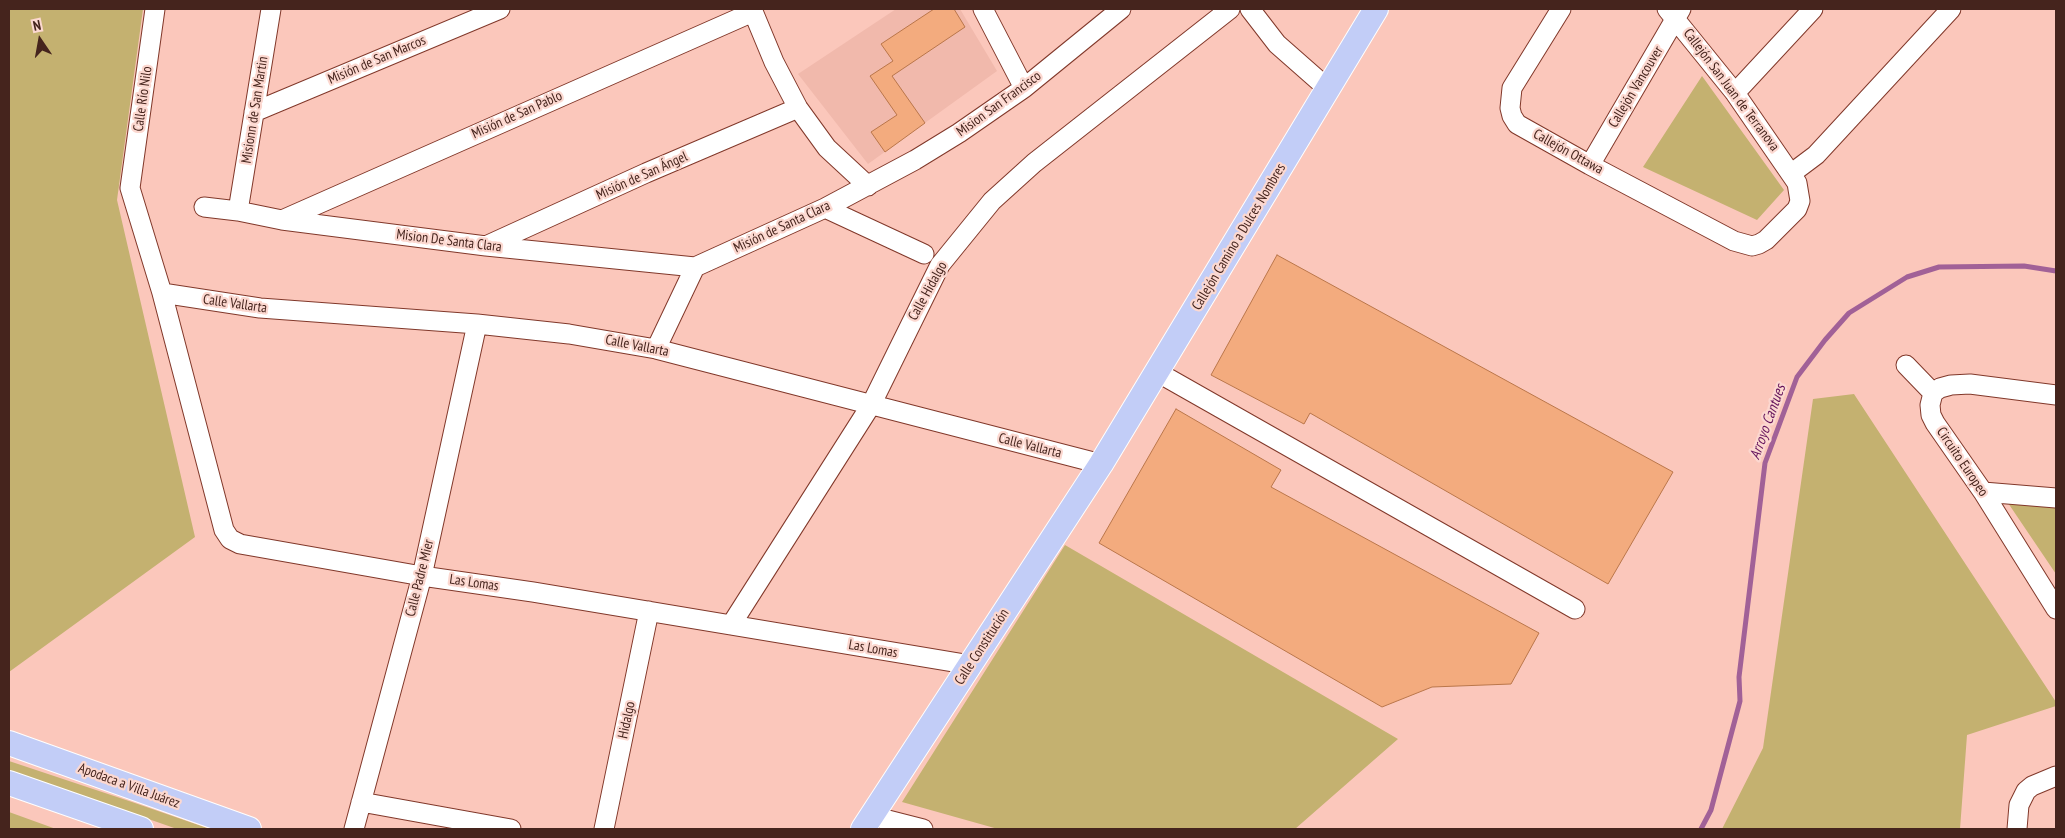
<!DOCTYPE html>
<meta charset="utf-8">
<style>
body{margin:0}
#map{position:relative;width:2065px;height:838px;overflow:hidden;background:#fbc7bb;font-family:"PT Sans Narrow",sans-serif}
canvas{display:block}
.frame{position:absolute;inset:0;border:10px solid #45241d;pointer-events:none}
.north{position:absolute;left:15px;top:15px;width:50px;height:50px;-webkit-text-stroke:4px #fcd8d0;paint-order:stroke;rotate:348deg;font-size:14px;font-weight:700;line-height:20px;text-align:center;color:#45241d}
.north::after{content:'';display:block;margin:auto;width:18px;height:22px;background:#45241d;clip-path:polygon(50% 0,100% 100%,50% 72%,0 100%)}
</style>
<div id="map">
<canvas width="2065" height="838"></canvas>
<div class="frame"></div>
<div class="north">N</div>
</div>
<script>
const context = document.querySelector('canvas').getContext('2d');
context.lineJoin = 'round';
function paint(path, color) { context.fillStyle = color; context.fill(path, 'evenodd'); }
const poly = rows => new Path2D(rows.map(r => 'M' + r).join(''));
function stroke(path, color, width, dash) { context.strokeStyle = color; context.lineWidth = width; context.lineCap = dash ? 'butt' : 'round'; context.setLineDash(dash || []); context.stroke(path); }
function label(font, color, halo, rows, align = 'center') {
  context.font = font + ' "PT Sans Narrow",sans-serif'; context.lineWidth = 4.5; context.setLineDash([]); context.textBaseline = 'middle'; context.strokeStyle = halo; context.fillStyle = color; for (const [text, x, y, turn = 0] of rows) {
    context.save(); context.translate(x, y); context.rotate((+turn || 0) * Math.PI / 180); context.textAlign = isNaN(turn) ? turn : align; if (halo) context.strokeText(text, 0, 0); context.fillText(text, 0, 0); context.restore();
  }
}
paint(poly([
 [896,9,960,9,997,71,868,164,798,74]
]), '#f1b9ac');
paint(poly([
 [9,9,143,9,117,200,195,537,9,672],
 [1702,76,1784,190,1757,220,1643,167],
 [1854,394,2056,702,2056,706,1967,735,1960,829,1722,829,1763,748,1813,399],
 [2004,497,2056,502,2056,574],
 [1065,545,1398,739,1295,829,998,829,902,802],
 [9,761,132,802,210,829,177,829,9,770],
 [9,812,56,829,9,829]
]), '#c4b170');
stroke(poly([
 [1701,829,1711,810,1740,701,1739,677,1765,463,1797,377,1825,340,1849,313,1907,277,1939,267,2024,266,2056,271]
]), '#a16197', 5);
const building = poly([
 [934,9,954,9,965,27,892,76,925,123,885,152,871,132,897,115,870,76,893,61,881,44,934,9],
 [1277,255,1673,472,1608,584,1310,413,1304,424,1211,375,1277,255],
 [1176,409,1281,470,1271,487,1539,633,1511,684,1432,687,1382,707,1099,543,1176,409]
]);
paint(building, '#f3ab7e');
stroke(building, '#ba764a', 1);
const minor = poly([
 [155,9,130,188,162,293,224,530,230,539,240,544,422,576,533,592,971,665],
 [752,9,774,62,798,108,827,148,868,186],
 [983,9,1024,88],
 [1250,9,1277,44,1327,88],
 [1561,9,1512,88,1510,108,1512,116,1517,124,1590,165,1734,241,1752,246,1759,244,1766,240,1797,209,1800,201,1797,183,1735,93,1667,9],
 [1735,93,1813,9],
 [254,112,500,9],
 [1590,165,1681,9],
 [1792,173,1816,155,1951,9],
 [204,207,238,211,282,220,486,246,695,267],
 [825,208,924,254],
 [238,211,271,9],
 [282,220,753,12],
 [488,245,646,173,798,108],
 [695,267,825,208,915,160,959,133,1024,88,1121,9],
 [162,293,260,308,477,324,569,334,656,349,1101,464],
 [656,349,695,267],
 [1906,365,1933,393],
 [1157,372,1575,609],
 [2056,395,1970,384,1951,385,1940,388,1933,393,1930,405,1931,415,1935,423,1983,492,2056,609],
 [1983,492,2056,498],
 [731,625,871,405,940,265,992,201,1034,163,1230,9],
 [361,802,511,829],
 [872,816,923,829],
 [354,829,422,576,477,324],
 [604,829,649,611],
 [2017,829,2019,805,2026,791,2032,786,2056,776]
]);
const major = poly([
 [9,743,249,829],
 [9,783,141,829],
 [863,829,1101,464,1376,9]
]);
stroke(minor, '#81382a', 21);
stroke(major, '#fff', 26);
stroke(minor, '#fff', 19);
stroke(major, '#c2cdf7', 24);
label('14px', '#45241d', '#fcd8d0', [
 ["Misión de San Marcos",377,60,-23],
 ["Callejón Vancouver",1636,87,-59],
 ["Callejón San Juan de Terranova",1731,90,53],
 ["Calle Río Nilo",143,99,-82],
 ["Mision San Francisco",999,104,-36],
 ["Misionn de San Martin",255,110,-81],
 ["Misión de San Pablo",517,115,-24],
 ["Callejón Ottawa",1568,152,29],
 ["Misión de San Ángel",642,176,-24],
 ["Misión de Santa Clara",782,227,-25],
 ["Callejón Camino a Dulces Nombres",1239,237,-59],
 ["Mision De Santa Clara",449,241,7],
 ["Calle Hidalgo",928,291,-61],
 ["Calle Vallarta",235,304,8],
 ["Calle Vallarta",637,346,11],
 ["Calle Vallarta",1030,446,14],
 ["Circuito Europeo",1962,462,56],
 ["Calle Padre Mier",420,578,-76],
 ["Las Lomas",474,583,8],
 ["Calle Constitución",982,647,-57],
 ["Las Lomas",873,649,10],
 ["Hidalgo",627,720,-78],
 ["Apodaca a Villa Juárez",129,786,20]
]);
label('italic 15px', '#65145c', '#fcd8d0', [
 ["Arroyo Cantues",1768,422,-70]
]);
</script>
